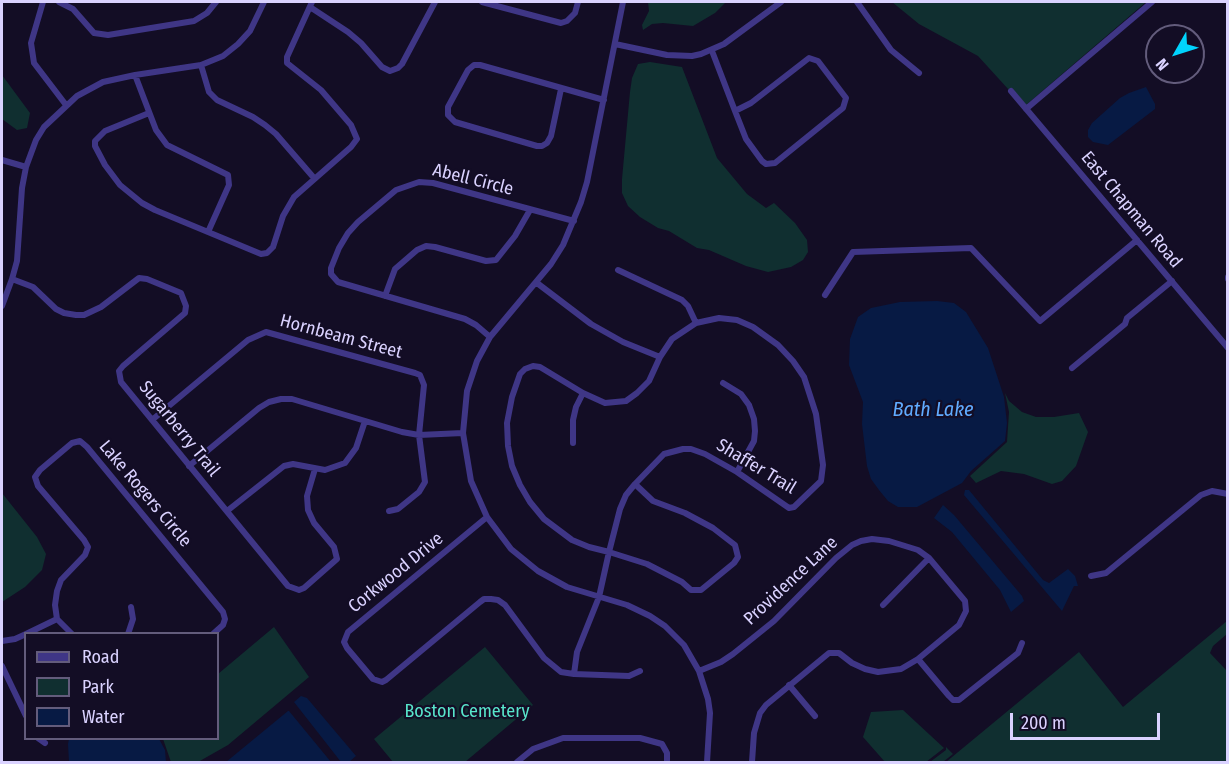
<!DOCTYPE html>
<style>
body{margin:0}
#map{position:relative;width:1229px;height:764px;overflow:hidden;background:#130d25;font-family:"Fira Sans Condensed",sans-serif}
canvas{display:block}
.frame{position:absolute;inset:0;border:3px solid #dad2ff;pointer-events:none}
.legend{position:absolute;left:24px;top:632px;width:195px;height:108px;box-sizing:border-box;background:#130d25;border:2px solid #635c7c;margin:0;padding:8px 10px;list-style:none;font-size:18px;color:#dad2ff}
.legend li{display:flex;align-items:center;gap:12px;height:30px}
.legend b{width:30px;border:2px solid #635c7c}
.north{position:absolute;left:1145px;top:24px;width:60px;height:60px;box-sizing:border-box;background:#130d25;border:2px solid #635c7c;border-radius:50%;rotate:231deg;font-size:16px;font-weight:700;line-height:24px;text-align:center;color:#dad2ff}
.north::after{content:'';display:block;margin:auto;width:21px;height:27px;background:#00d3fd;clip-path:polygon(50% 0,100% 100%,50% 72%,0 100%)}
.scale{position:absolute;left:1010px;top:713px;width:150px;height:27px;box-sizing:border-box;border:3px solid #dad2ff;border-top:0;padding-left:8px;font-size:18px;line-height:21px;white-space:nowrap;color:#dad2ff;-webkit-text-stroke:4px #130d25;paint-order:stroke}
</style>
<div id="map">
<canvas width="1229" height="764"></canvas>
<div class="frame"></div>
<ul class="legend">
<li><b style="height:8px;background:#3f3686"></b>Road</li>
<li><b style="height:16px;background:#102f30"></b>Park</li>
<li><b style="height:16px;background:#071a44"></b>Water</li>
</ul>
<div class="north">N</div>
<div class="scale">200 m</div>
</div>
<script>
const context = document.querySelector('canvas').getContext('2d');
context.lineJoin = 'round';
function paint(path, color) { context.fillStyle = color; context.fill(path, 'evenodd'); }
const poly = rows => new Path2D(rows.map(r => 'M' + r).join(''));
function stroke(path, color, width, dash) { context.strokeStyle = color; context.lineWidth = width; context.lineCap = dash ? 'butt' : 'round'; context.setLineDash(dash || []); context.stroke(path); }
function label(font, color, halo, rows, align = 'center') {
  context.font = font + ' "Fira Sans Condensed",sans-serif'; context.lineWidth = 4.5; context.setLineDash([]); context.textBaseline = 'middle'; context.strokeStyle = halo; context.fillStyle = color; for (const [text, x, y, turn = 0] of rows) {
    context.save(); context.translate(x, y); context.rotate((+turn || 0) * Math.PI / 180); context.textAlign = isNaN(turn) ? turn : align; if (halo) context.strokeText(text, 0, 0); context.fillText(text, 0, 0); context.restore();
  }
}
paint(poly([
 [648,2,726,2,715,13,693,26,663,23,652,24,643,30,642,25,649,11],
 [892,2,1146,2,1026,105,1012,88,1009,90,978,56,919,24],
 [650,62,682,67,717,158,747,194,766,208,774,203,795,223,807,240,808,252,803,260,791,267,768,272,746,266,709,250,697,248,669,231,658,228,640,217,628,206,622,193,622,179,630,92,632,78,638,64],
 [2,75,30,113,27,128,17,130,2,119],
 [1005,393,1009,401,1022,412,1036,417,1054,417,1079,413,1088,432,1076,466,1062,481,1052,484,1024,474,1001,471,976,483,970,476,1007,442,1009,412],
 [2,493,37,537,46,554,42,570,25,587,2,602],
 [1227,621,1227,634,1213,646,1210,653,1227,671,1227,762,946,762,1079,652,1123,707],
 [274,627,309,677,228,745,198,762,171,762,163,739,218,738,218,674],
 [485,647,533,705,465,762,393,762,374,739],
 [903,710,944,748,926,762,885,762,863,737,871,712],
 [946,747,953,754,943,762,930,762,946,750]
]), '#102f30');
paint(poly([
 [1146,87,1155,104,1155,109,1108,145,1093,142,1088,137,1088,130,1092,123,1120,98,1129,93],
 [937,301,954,303,966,312,988,348,1004,397,1007,423,1005,441,971,471,962,483,917,507,898,507,888,501,879,490,871,479,867,466,862,424,863,402,849,365,850,339,858,317,871,308,900,302],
 [965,490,969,490,1043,580,1049,583,1068,569,1075,576,1078,586,1074,586,1062,611,964,495],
 [943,505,954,515,1022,596,1024,601,1011,612,1000,590,952,532,934,518],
 [301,696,307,698,356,756,349,762,341,762,294,702],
 [289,711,331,762,226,762,288,711],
 [69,739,159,739,165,750,166,762,69,762,68,744]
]), '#071a44');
stroke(poly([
 [43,2,31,43,34,63,66,105],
 [59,2,73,9,94,33,108,35,194,21,207,13,216,2],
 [482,2,561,23,567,21,575,13,578,2],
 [623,2,587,182,581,202,563,245,551,264,490,337,477,361,467,391,463,433,471,481,487,517,511,549,538,571,567,587,627,605,650,616,665,626,684,645,699,671,708,699,710,713,707,762],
 [857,2,891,50,919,73],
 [310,7,348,32,361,43,382,67,390,71,398,68,402,64,435,2],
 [615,44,667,55,692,56,701,54,724,44,781,2],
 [712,51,735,111,746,139,762,161,766,164,775,163,843,108,846,98,818,61,809,58,751,103,735,111],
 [201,65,209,92,217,100,253,117,265,125,276,134,314,178],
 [135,75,156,130,167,145,228,175,229,185,208,232],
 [561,89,551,136,547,143,542,146,537,146,455,122,448,115,448,107,468,70,474,65,480,65,604,100],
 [1011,91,1228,348],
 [1026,109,1152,2],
 [149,113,105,131,95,141,95,146,105,165,120,185,142,203,155,210,261,254,267,253,273,247,283,216,294,197,351,147,357,139,351,125,321,90,287,63,287,57,312,2],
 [2,160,26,167],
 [618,270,682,300,688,306,696,323],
 [1228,277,1228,279],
 [12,279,33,287,56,309,64,313,76,315,84,315,101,307,139,278,147,279,181,293,186,306,185,313,123,366,119,371,121,382,288,586,299,590,304,588,337,559,334,547,314,523,308,510,307,496,315,469],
 [537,283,591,324,623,342,660,357],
 [825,295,853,252,971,248,1040,321,1137,240],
 [385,296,395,269,417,250,426,246,435,247,486,261,496,260,515,236,530,210],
 [2,306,12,279,17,261,22,188,26,167,36,140,44,127,77,96,103,82,135,75,201,65,223,56,238,44,250,31,264,2],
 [490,337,476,325,465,319,338,282,331,274,331,268,339,248,348,233,358,222,396,190,419,182,433,183,574,221],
 [1072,368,1125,324,1127,318,1172,281],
 [723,383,741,394,749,405,754,419,755,431,754,441,737,472],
 [152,420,248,340,266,332,415,373,420,375,424,385,419,435,425,482,419,492,398,509,389,511],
 [573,443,573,420,576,407,583,393],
 [189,466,259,408,269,402,281,399,292,399,402,432,419,435,463,433],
 [227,511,284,466,293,464,325,470,345,463,356,448,365,421],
 [487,517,348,632,344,642,347,648,373,679,382,682,386,680,480,602,484,599,491,599,498,600,505,605,544,658,561,672,574,674,629,676,640,671],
 [1091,576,1106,573,1201,495,1212,491,1228,494],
 [883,605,929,558],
 [26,634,57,619],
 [72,634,57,619,55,605,57,591,61,580,85,555,88,547,84,540,38,486,35,477,40,470,72,443,80,441,87,447,223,612,225,619,223,625,213,634],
 [128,634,133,619,131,607],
 [2,641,15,639,26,634],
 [918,659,949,696,953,700,959,700,1018,653,1022,643],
 [2,666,26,716],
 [699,671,721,662,733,654,774,621,836,558,852,545,861,541,872,539,889,541,918,550,929,558,965,601,966,611,959,625,918,659,901,669,878,672,865,669,852,663,839,653,829,653,766,705,760,713,754,733,752,762],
 [574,674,577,652,599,597,609,552,620,509,626,495,635,484,664,454,683,449,691,449,705,454,737,472,789,508,794,507,821,481,823,465,816,414,804,377,793,361,778,345,753,327,737,320,719,318,696,323,672,339,660,357,649,381,637,393,626,401,605,403,583,393,540,367,533,366,525,369,520,374,512,397,507,423,508,446,512,466,520,485,530,502,544,519,572,540,589,547,609,552,647,564,682,582,691,590,701,590,734,563,738,557,735,545,713,528,685,513,653,501,635,484],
 [789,685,815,716],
 [38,738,45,743],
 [517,762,533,749,563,738,640,738,662,744,667,753,667,762]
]), '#3f3686', 6);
label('18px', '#dad2ff', '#130d25', [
 ["Abell Circle",473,180,14],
 ["East Chapman Road",1131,210,50],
 ["Hornbeam Street",341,337,15],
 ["Sugarberry Trail",179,429,51],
 ["Shaffer Trail",756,467,31],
 ["Lake Rogers Circle",145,494,50],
 ["Corkwood Drive",396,573,-39],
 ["Providence Lane",791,581,-43]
]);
label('18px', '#58e5cb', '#130d25', [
 ["Boston Cemetery",467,712]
]);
label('italic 20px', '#60abff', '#130d25', [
 ["Bath Lake",933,410]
]);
</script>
